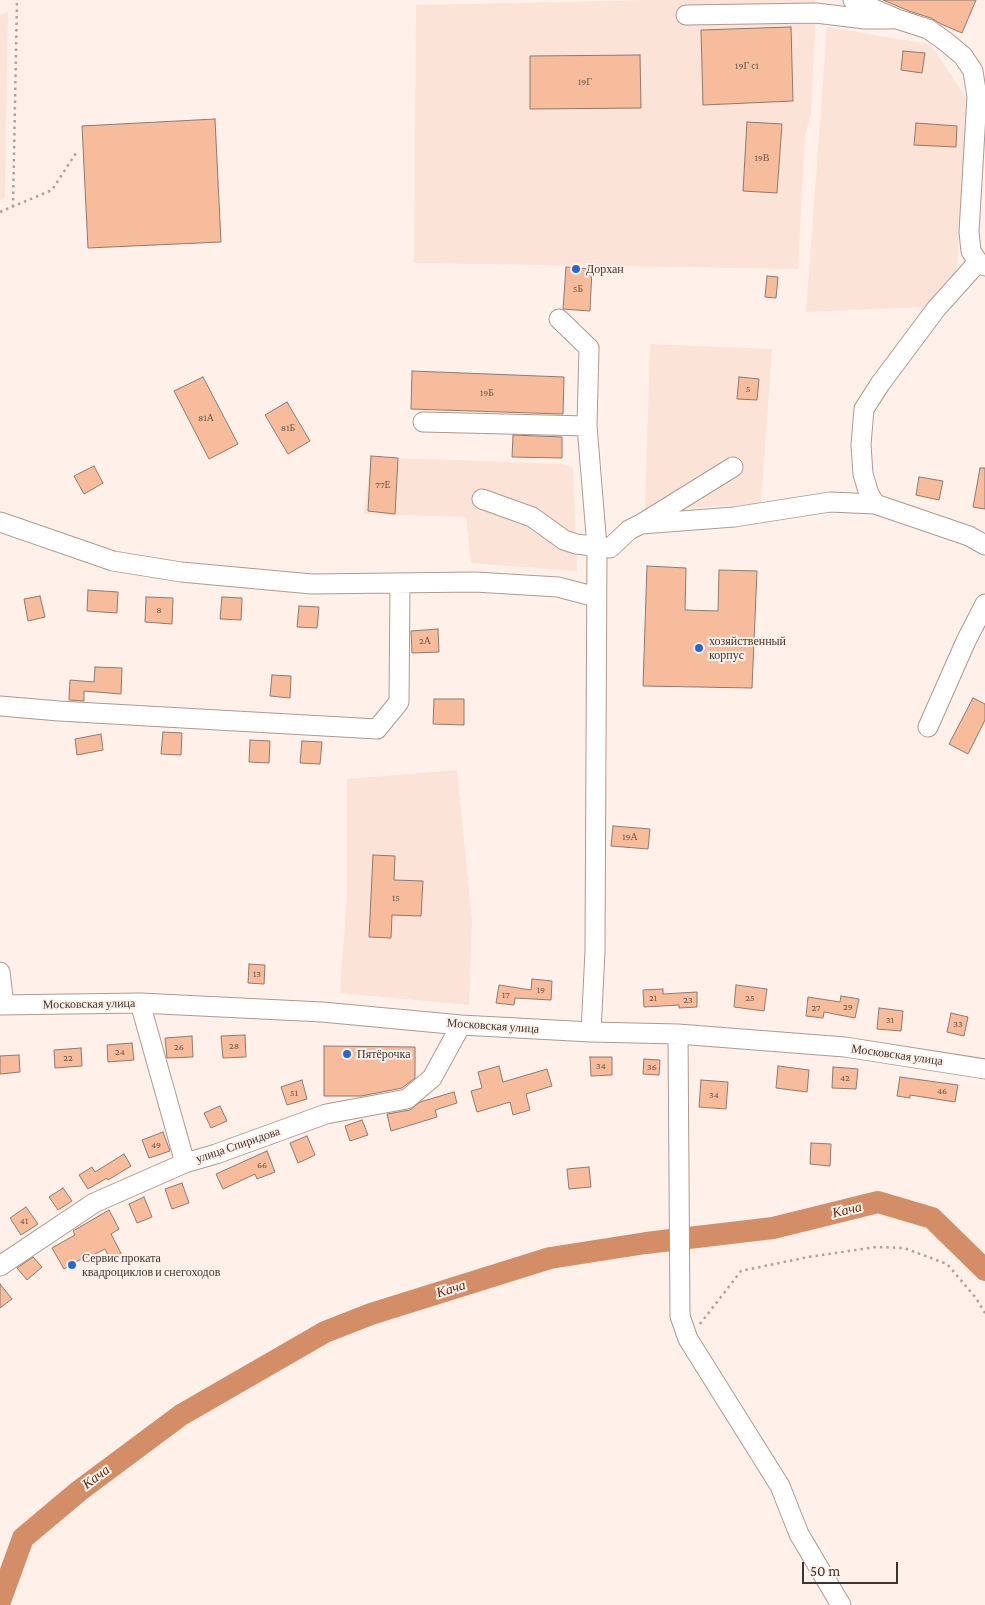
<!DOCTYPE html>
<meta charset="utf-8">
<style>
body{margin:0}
#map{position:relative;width:985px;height:1605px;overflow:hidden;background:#fff1ea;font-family:"Crimson Pro",serif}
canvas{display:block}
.scale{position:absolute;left:802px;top:1562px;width:96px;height:22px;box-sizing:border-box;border:2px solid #3d3530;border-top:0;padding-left:6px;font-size:15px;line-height:18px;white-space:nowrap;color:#3d3530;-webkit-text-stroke:4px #fff1ea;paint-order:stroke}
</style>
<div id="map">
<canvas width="985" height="1605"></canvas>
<div class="scale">50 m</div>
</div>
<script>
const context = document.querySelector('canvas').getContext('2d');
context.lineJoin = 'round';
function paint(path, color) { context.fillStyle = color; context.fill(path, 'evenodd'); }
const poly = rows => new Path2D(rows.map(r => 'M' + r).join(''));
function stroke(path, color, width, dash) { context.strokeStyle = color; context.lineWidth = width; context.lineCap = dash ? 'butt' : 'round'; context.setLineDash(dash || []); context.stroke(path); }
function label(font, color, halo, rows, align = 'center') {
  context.font = font + ' "Crimson Pro",serif'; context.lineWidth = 4; context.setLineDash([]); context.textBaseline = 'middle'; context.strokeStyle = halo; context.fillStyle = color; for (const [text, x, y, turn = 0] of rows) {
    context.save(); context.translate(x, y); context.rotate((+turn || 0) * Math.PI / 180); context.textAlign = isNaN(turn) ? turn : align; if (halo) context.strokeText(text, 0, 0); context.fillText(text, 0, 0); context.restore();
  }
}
paint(poly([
 [653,0,815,0,816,13,811,114,805,136,798,269,414,263,416,5],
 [8,12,5,198,0,200,0,15],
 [827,27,930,44,967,99,957,269,925,307,806,312],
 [650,344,772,349,761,504,645,510],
 [371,456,398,458,561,464,573,467,577,571,471,563,466,517,364,514],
 [457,770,472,920,469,1005,340,993,347,894,347,779]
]), '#fbe3d7');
stroke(poly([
 [0,1601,23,1538,79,1491,181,1415,325,1332,371,1314,550,1258,646,1243,773,1228,878,1202,932,1218,985,1270]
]), '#d38e67', 22);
const building = poly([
 [883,0,976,0,962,33,941,24,931,18,909,11,883,0],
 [791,27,793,101,703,105,701,30,791,27],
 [903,51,925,53,922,73,901,70,903,51],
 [640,55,641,108,530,109,530,56,640,55],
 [215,119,221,242,88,248,82,126,215,119],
 [747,122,782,124,777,193,743,191,747,122],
 [916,123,957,126,956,147,914,145,916,123],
 [566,267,592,269,590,311,563,309,566,267],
 [767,276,778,277,776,298,765,297,767,276],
 [412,371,564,377,563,414,411,409,412,371],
 [203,377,238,444,209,459,174,391,203,377],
 [739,377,759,379,757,400,737,399,739,377],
 [287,402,310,441,288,454,265,415,287,402],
 [513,435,562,437,562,458,512,457,513,435],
 [371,456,398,458,395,514,368,511,371,456],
 [94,466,103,483,84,494,74,476,94,466],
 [980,468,985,468,985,509,973,507,980,468],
 [919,477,943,481,939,500,916,495,919,477],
 [647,566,686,568,685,610,718,611,719,570,757,571,752,688,643,686,647,566],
 [88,590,118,592,117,613,87,611,88,590],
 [40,596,45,617,28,621,24,599,40,596],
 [146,597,173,598,172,624,145,622,146,597],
 [222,597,242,598,241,620,220,619,222,597],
 [299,606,319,607,317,628,297,627,299,606],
 [438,629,439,652,412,653,411,631,438,629],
 [95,667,122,668,121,694,84,691,84,701,69,700,70,680,94,682,95,667],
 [272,675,291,676,290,698,270,696,272,675],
 [973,698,985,704,985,720,968,754,949,744,973,698],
 [434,699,464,699,464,725,433,724,434,699],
 [163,732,182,733,181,755,161,754,163,732],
 [101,734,103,750,77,755,75,739,101,734],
 [250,740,270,741,269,763,249,762,250,740],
 [302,741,322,742,320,764,300,763,302,741],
 [613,826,650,829,648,849,611,846,613,826],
 [373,855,395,856,394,880,423,881,421,916,392,915,391,938,369,937,373,855],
 [249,964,265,965,264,984,248,983,249,964],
 [532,979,552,981,551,1000,515,998,514,1005,496,1003,499,985,531,990,532,979],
 [736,985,767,989,764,1011,734,1007,736,985],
 [663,989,663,994,697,992,697,1007,679,1008,679,1005,644,1007,643,990,663,989],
 [841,996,859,999,855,1018,824,1012,823,1018,806,1016,808,997,840,1002,841,996],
 [879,1008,903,1011,901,1031,877,1029,879,1008],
 [951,1013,968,1017,964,1036,947,1032,951,1013],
 [245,1035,246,1057,223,1058,221,1036,245,1035],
 [192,1036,193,1057,167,1058,165,1038,192,1036],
 [132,1043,134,1060,108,1062,107,1045,132,1043],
 [324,1046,415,1047,415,1078,402,1088,361,1096,324,1096,324,1046],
 [81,1048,82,1066,55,1068,54,1050,81,1048],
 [19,1055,20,1072,0,1074,0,1056,19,1055],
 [590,1057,612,1057,612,1075,591,1076,590,1057],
 [644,1059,660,1060,659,1075,643,1074,644,1059],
 [499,1066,503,1082,547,1069,552,1086,526,1094,530,1110,513,1115,510,1102,477,1112,471,1091,482,1088,478,1072,499,1066],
 [778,1066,809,1070,807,1092,776,1088,778,1066],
 [833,1067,858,1069,856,1089,832,1088,833,1067],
 [900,1077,958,1085,955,1102,910,1095,910,1098,897,1096,900,1077],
 [302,1080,307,1099,287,1105,281,1087,302,1080],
 [701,1080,728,1082,726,1109,699,1107,701,1080],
 [454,1092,457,1103,435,1110,437,1117,391,1131,387,1114,410,1110,420,1102,454,1092],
 [220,1106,227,1121,211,1128,204,1113,220,1106],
 [362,1120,368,1135,350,1141,345,1126,362,1120],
 [163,1132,170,1151,149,1158,142,1140,163,1132],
 [307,1136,315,1155,298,1163,290,1143,307,1136],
 [811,1143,831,1144,830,1166,810,1164,811,1143],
 [267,1151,275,1172,257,1179,255,1174,223,1189,216,1174,267,1151],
 [124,1154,131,1166,108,1180,107,1178,88,1189,79,1175,92,1167,95,1172,124,1154],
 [589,1167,591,1187,569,1189,567,1169,589,1167],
 [182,1183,189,1203,172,1209,165,1189,182,1183],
 [63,1188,72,1201,58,1210,49,1197,63,1188],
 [144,1197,152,1217,137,1223,129,1204,144,1197],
 [26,1207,38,1224,21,1235,10,1218,26,1207],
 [109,1210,119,1229,111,1234,123,1257,112,1263,105,1249,87,1258,86,1256,64,1269,52,1248,75,1235,73,1231,109,1210],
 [33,1257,42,1267,27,1280,17,1268,33,1257],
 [0,1284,12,1299,0,1308,0,1284]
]);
paint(building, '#f6bc9c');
stroke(building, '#8e7a6f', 1);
const minor = poly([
 [853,0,897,19,928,29,945,41,963,56,973,71,977,97,969,232,971,251,978,262,985,266],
 [686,15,816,13,865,19,891,19],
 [559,319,589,348,587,426,597,547,595,951,591,1032],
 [423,422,587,426],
 [482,499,532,517,564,540,576,544,610,548,629,530,641,524,733,467],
 [875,504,869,494,863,474,861,445,864,409,880,384,936,309,978,262],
 [0,522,113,561,181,572,312,584,475,582,558,587,596,597],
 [641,524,734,517,830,502,875,504,969,536,985,545],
 [0,706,59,711,377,729,399,702,400,583],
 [928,727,966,641,985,604],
 [0,972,4,1005],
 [140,1003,185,1163],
 [0,1005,140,1003,322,1012,461,1025,591,1032,678,1034,845,1047,985,1069],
 [678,1034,680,1316,688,1339,780,1486,799,1534,841,1605],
 [0,1266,94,1203,185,1163,216,1154,326,1114,407,1099,432,1078,461,1025]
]);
stroke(minor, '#ad998e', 21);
stroke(poly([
 [13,207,17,0],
 [0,212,52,190,76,153],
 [700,1324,741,1271,808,1257,876,1247,904,1248,947,1264,976,1298,985,1313]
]), '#ada29b', 2.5, [2.5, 4]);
stroke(minor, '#fff', 19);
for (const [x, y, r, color] of [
 [576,269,5,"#2768d5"],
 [699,648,5,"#2768d5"],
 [347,1054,5,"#2768d5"],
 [72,1265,5,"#2768d5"]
]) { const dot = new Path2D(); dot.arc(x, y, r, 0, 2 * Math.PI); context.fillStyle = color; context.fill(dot); stroke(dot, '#fff1ea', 2); }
label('10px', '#6b574b', null, [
 ["19Г с1",747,66],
 ["19Г",585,82],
 ["19В",762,158],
 ["5Б",578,289],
 ["5",748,389],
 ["19Б",487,393],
 ["81А",206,418],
 ["81Б",288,428],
 ["77Е",383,485],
 ["8",159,610],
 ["2А",425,641],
 ["19А",630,837],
 ["15",396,898],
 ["13",257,974],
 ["19",541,990],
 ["17",506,995],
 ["21",653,998],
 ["25",750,998],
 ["23",688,1000],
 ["29",848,1007],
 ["27",816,1008],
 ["31",890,1020],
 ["33",958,1024],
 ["28",234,1046],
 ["26",179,1047],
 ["24",120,1052],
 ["22",68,1058],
 ["34",601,1066],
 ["36",652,1067],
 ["42",845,1078],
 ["46",942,1091],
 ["51",294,1093],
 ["34",714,1095],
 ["49",156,1145],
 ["66",262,1165],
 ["41",24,1221]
]);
label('12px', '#3d3530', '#fff1ea', [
 ["Дорхан",586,269],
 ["хозяйственный",709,641],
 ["корпус",709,655],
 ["Пятёрочка",357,1054],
 ["Сервис проката",82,1258],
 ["квадроциклов и снегоходов",82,1272]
], 'left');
label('12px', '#3d3530', '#fff1ea', [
 ["Московская улица",89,1004,-1],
 ["Московская улица",493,1026,4],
 ["Московская улица",897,1055,8],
 ["улица Спиридова",238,1145,-19]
]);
label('italic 14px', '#5a2d10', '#fff1ea', [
 ["Кача",847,1210,-14],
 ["Кача",451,1289,-17],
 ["Кача",96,1477,-37]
]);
</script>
